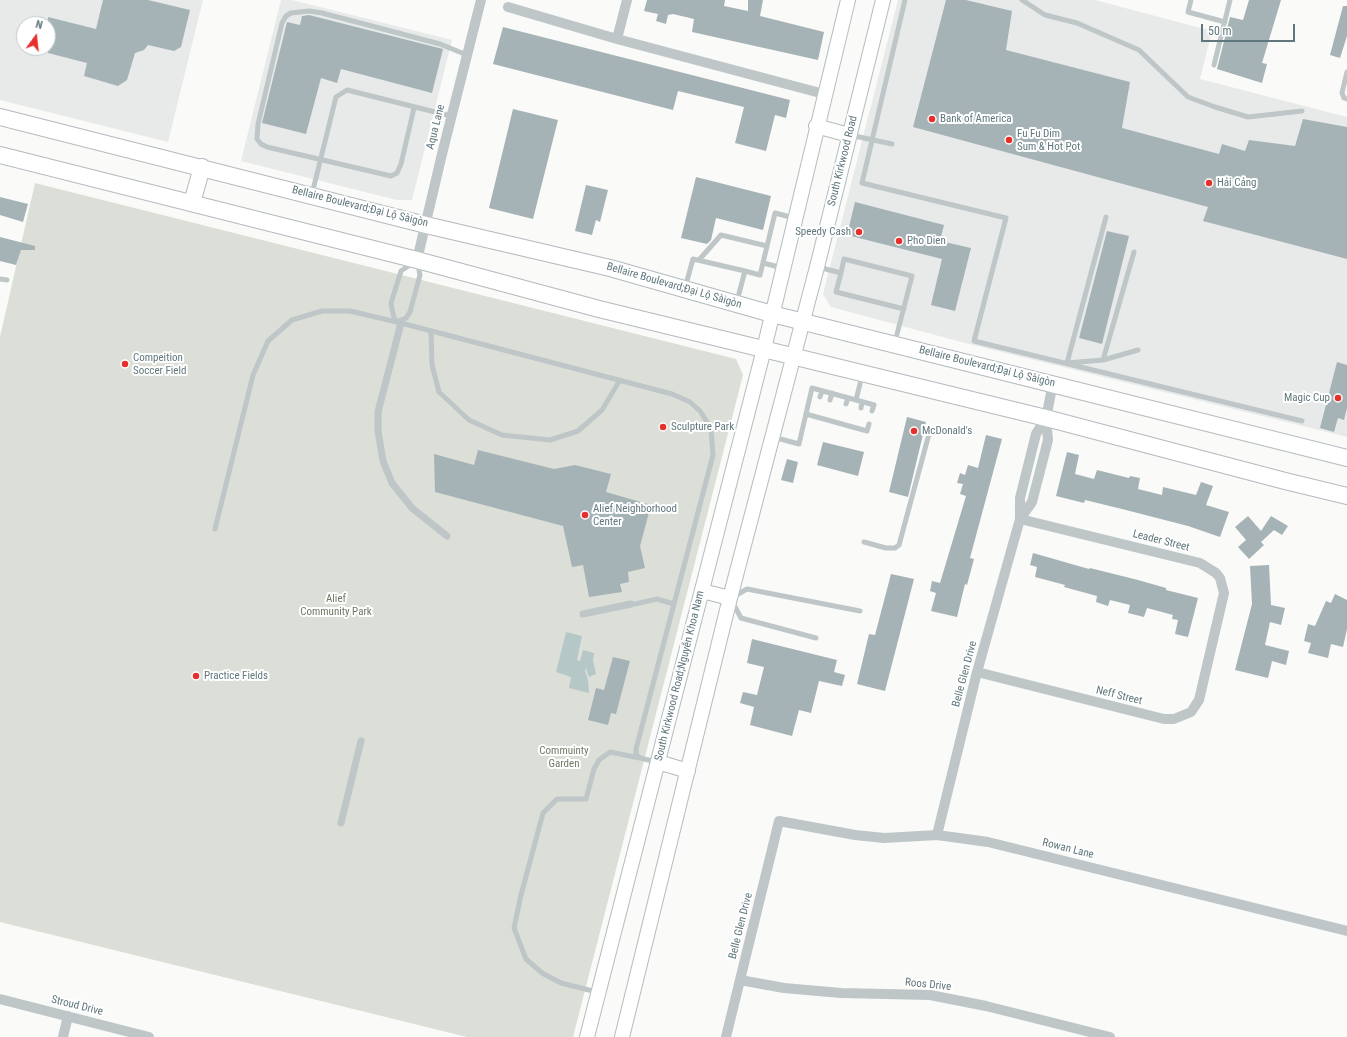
<!DOCTYPE html>
<meta charset="utf-8">
<style>
body{margin:0}
#map{position:relative;width:1347px;height:1037px;overflow:hidden;background:#fafaf8;font-family:"Roboto Condensed",sans-serif}
canvas{display:block}
.north{position:absolute;left:16px;top:16px;width:40px;height:40px;box-sizing:border-box;background:#fff;border:1px solid #bfc9cb;border-radius:50%;rotate:15deg;font-size:11px;font-weight:700;line-height:16px;text-align:center;color:#60777d}
.north::after{content:'';display:block;margin:auto;width:14px;height:18px;background:#e6302c;clip-path:polygon(50% 0,100% 100%,50% 72%,0 100%)}
.scale{position:absolute;left:1201px;top:24px;width:94px;height:18px;box-sizing:border-box;border:2px solid #60777d;border-top:0;padding-left:5px;font-size:12px;line-height:14px;white-space:nowrap;color:#60777d;-webkit-text-stroke:3px #fff;paint-order:stroke}
</style>
<div id="map">
<canvas width="1347" height="1037"></canvas>
<div class="north">N</div>
<div class="scale">50 m</div>
</div>
<script>
const context = document.querySelector('canvas').getContext('2d');
context.lineJoin = 'round';
function paint(path, color) { context.fillStyle = color; context.fill(path, 'evenodd'); }
const poly = rows => new Path2D(rows.map(r => 'M' + r).join(''));
function stroke(path, color, width, dash) { context.strokeStyle = color; context.lineWidth = width; context.lineCap = dash ? 'butt' : 'round'; context.setLineDash(dash || []); context.stroke(path); }
function label(font, color, halo, rows, align = 'center') {
  context.font = font + ' "Roboto Condensed",sans-serif'; context.lineWidth = 4; context.setLineDash([]); context.textBaseline = 'middle'; context.strokeStyle = halo; context.fillStyle = color; for (const [text, x, y, turn = 0] of rows) {
    context.save(); context.translate(x, y); context.rotate((+turn || 0) * Math.PI / 180); context.textAlign = isNaN(turn) ? turn : align; if (halo) context.strokeText(text, 0, 0); context.fillText(text, 0, 0); context.restore();
  }
}
paint(poly([
 [0,0,203,0,168,142,0,100],
 [24,24,48,24,48,48,24,48],
 [281,0,292,0,452,40,412,200,397,200,241,161],
 [898,0,1095,0,1212,31,1200,79,1347,117,1347,437,965,343,831,307,823,294]
]), '#e8eae9');
paint(poly([
 [35,183,736,359,743,375,573,1037,467,1037,0,922,0,337]
]), '#dbdfd7');
paint(poly([
 [566,632,582,636,577,660,580,661,583,650,594,653,593,661,596,674,589,677,586,668,585,670,588,680,589,693,569,688,571,677,556,672]
]), '#b6c7c8');
paint(poly([
 [103,0,148,0,190,10,181,47,174,51,148,45,144,50,135,53,127,80,118,86,84,76,87,63,48,53,48,17,96,29],
 [647,0,725,0,724,6,748,11,748,0,763,0,760,16,824,32,818,60,692,32,694,19,673,14,668,15,666,24,656,21,658,14,644,11],
 [946,0,966,0,1012,11,1006,50,1130,82,1122,128,1219,154,1222,144,1245,151,1249,140,1295,146,1303,119,1347,127,1347,259,1203,221,1208,207,913,127],
 [1249,0,1281,0,1262,63,1267,64,1262,83,1217,69,1230,17,1243,20],
 [1343,6,1347,6,1347,36,1340,58,1330,55],
 [309,15,443,49,432,93,341,69,337,83,321,78,306,134,262,123,287,22,300,25,302,16],
 [503,27,790,100,786,118,775,115,766,151,735,143,744,107,678,91,673,110,493,64],
 [513,109,558,120,533,219,489,208],
 [696,177,771,196,763,230,716,218,711,240,707,244,681,238],
 [586,185,608,190,600,222,596,220,592,235,575,231],
 [0,197,28,204,23,222,0,215],
 [855,202,944,225,940,241,971,248,955,311,931,305,942,259,847,235],
 [1107,231,1129,236,1102,344,1079,338],
 [0,237,35,246,35,250,21,250,16,265,0,261],
 [1337,362,1347,365,1347,408,1344,420,1338,418,1334,432,1320,428],
 [907,417,926,422,908,497,889,492],
 [986,435,1002,439,970,558,974,559,967,585,965,584,957,617,931,611,936,593,930,591,932,581,940,583,966,496,960,494,963,484,957,483,960,473,965,475,968,465,978,468],
 [823,442,864,452,858,476,817,465],
 [478,450,554,469,575,465,611,474,606,492,651,505,640,546,645,568,628,572,629,582,620,584,622,592,589,597,583,565,572,567,563,526,435,492,434,454,474,465],
 [1067,452,1079,455,1075,474,1094,479,1097,470,1129,478,1130,476,1140,478,1138,489,1162,495,1163,487,1196,495,1201,482,1213,486,1206,505,1229,512,1220,537,1188,526,1122,509,1085,500,1084,503,1056,496],
 [787,459,798,462,793,483,781,480],
 [1248,516,1261,531,1271,516,1288,526,1282,535,1274,530,1261,542,1264,545,1249,559,1238,547,1246,540,1235,527],
 [1033,553,1089,569,1090,568,1138,580,1166,588,1166,590,1198,598,1188,637,1175,634,1178,620,1172,619,1173,615,1147,608,1144,617,1128,613,1130,605,1110,600,1108,606,1096,602,1097,596,1064,587,1065,585,1035,577,1037,567,1030,565],
 [1269,565,1271,605,1285,608,1281,625,1270,622,1265,645,1289,651,1286,665,1272,661,1268,678,1235,670,1252,604,1250,566],
 [891,574,914,579,885,691,857,684,869,634,875,635],
 [1335,594,1347,600,1347,629,1343,647,1331,644,1328,658,1308,653,1311,643,1304,641,1308,624,1315,626,1326,601,1331,603],
 [752,639,837,660,834,672,845,675,842,686,819,681,811,713,799,710,792,736,750,725,754,707,740,703,743,692,757,695,764,667,747,663],
 [613,657,630,661,616,714,611,713,608,725,588,720,596,688,604,690]
]), '#a5b3b6');
const secondary = poly([
 [816,126,849,135],
 [702,591,730,598],
 [658,762,688,771],
 [587,1037,764,349,848,0],
 [622,1037,730,598,817,267,883,0]
]);
const primary = poly([
 [0,117,426,225,610,268,772,314,1347,458],
 [0,155,417,260,599,309,1046,418,1285,481,1347,496],
 [192,203,202,167]
]);
stroke(secondary, '#b3bcbf', 16);
stroke(primary, '#b2babd', 18);
stroke(poly([
 [905,0,862,183,1006,218,974,341,1302,421],
 [1022,0,1045,15,1077,23,1139,50,1188,97,1215,107,1248,117,1302,111],
 [1191,0,1188,12,1225,22],
 [1214,65,1230,0],
 [1347,72,1342,93,1344,98,1347,99],
 [414,108,401,164,397,173,391,176,267,147,261,144,257,139,258,124,282,23,286,16,291,13,309,11,322,13,440,44,467,55],
 [850,135,892,144],
 [312,194,336,97,347,90,451,116],
 [1106,217,1067,363,1103,360,1138,350],
 [417,260,420,275,410,312,406,318,396,322,393,314,391,303,401,271,417,260],
 [699,260,721,235,767,246],
 [763,263,783,268],
 [818,267,841,273,844,259,912,276,895,342],
 [745,271,760,275,775,213,794,218],
 [841,273,836,292,904,309],
 [0,279,7,280],
 [685,288,693,259,745,271,737,301],
 [431,331,432,365,439,392,469,420,502,435,550,440,578,431,602,410,620,380],
 [1103,360,1134,252],
 [820,397,822,391],
 [830,400,832,393],
 [856,400,874,405,872,411],
 [846,404,848,398],
 [861,408,862,402],
 [806,414,867,431,869,424],
 [773,437,799,444,812,388,856,400,862,376],
 [215,529,253,375,268,341,292,320,322,311,350,311,401,323,672,394,690,402,700,411,711,428,713,455,636,749,636,754,640,758,657,762],
 [864,542,886,548,895,548,899,545,929,434,937,430],
 [733,597,747,589,860,611],
 [733,603,741,618,816,638],
 [635,604,657,599,674,604],
 [597,992,561,983,542,973,526,959,514,928,521,895,543,813,557,799,586,799,594,769,599,760,610,752,640,758]
]), '#bec6c8', 5);
stroke(poly([
 [401,323,378,412,378,431,383,461,392,483,412,508,447,536],
 [583,614,631,604],
 [341,823,361,741]
]), '#bec6c8', 7);
stroke(poly([
 [508,7,617,39,824,94],
 [617,39,627,0],
 [417,260,442,154,481,0],
 [1020,519,1020,498,1036,434,1046,418],
 [977,672,1164,719,1174,719,1191,712,1199,700,1224,593,1220,578,1216,573,1200,563,1020,519],
 [937,835,977,672,1020,519,1032,502,1048,440,1046,418,1053,383],
 [740,980,784,988,841,993,930,995,986,1006,1110,1037],
 [0,999,149,1037],
 [63,1037,68,1016],
 [726,1037,779,821,855,835,884,838,937,835,988,842,1347,931]
]), '#bec6c8', 10);
stroke(secondary, '#fff', 14);
stroke(primary, '#fff', 16);
for (const [x, y, r, color] of [
 [932,119,4,"#e6302c"],
 [1009,140,4,"#e6302c"],
 [1209,183,4,"#e6302c"],
 [859,232,4,"#e6302c"],
 [899,241,4,"#e6302c"],
 [125,364,4,"#e6302c"],
 [1338,398,4,"#e6302c"],
 [663,427,4,"#e6302c"],
 [914,431,4,"#e6302c"],
 [585,515,4,"#e6302c"],
 [196,676,4,"#e6302c"]
]) { const dot = new Path2D(); dot.arc(x, y, r, 0, 2 * Math.PI); context.fillStyle = color; context.fill(dot); stroke(dot, '#fff', 1.5); }
label('11px', '#60777d', '#fff', [
 ["Bank of America",940,119],
 ["Fu Fu Dim",1017,134],
 ["Sum & Hot Pot",1017,147],
 ["Hải Cảng",1217,183],
 ["Speedy Cash",851,232,"right"],
 ["Pho Dien",907,241],
 ["Compeition",133,358],
 ["Soccer Field",133,371],
 ["Magic Cup",1330,398,"right"],
 ["Sculpture Park",671,427],
 ["McDonald's",922,431],
 ["Alief Neighborhood",593,509],
 ["Center",593,522],
 ["Practice Fields",204,676]
], 'left');
label('11px', '#60777d', '#fff', [
 ["Aqua Lane",436,127,-76],
 ["South Kirkwood Road",843,161,-76],
 ["Bellaire Boulevard;Đại Lộ Sàigòn",360,207,14],
 ["Bellaire Boulevard;Đại Lộ Sàigòn",674,286,16],
 ["Bellaire Boulevard;Đại Lộ Sàigòn",987,367,14],
 ["Leader Street",1161,541,14],
 ["Belle Glen Drive",965,674,-75],
 ["South Kirkwood Road;Nguyễn Khoa Nam",680,676,-76],
 ["Neff Street",1119,696,14],
 ["Rowan Lane",1068,849,14],
 ["Belle Glen Drive",741,926,-76],
 ["Roos Drive",928,985,6],
 ["Stroud Drive",77,1006,14]
]);
label('11px', '#6d7a64', '#fff', [
 ["Alief",336,599],
 ["Community Park",336,612],
 ["Commuinty",564,751],
 ["Garden",564,764]
]);
</script>
